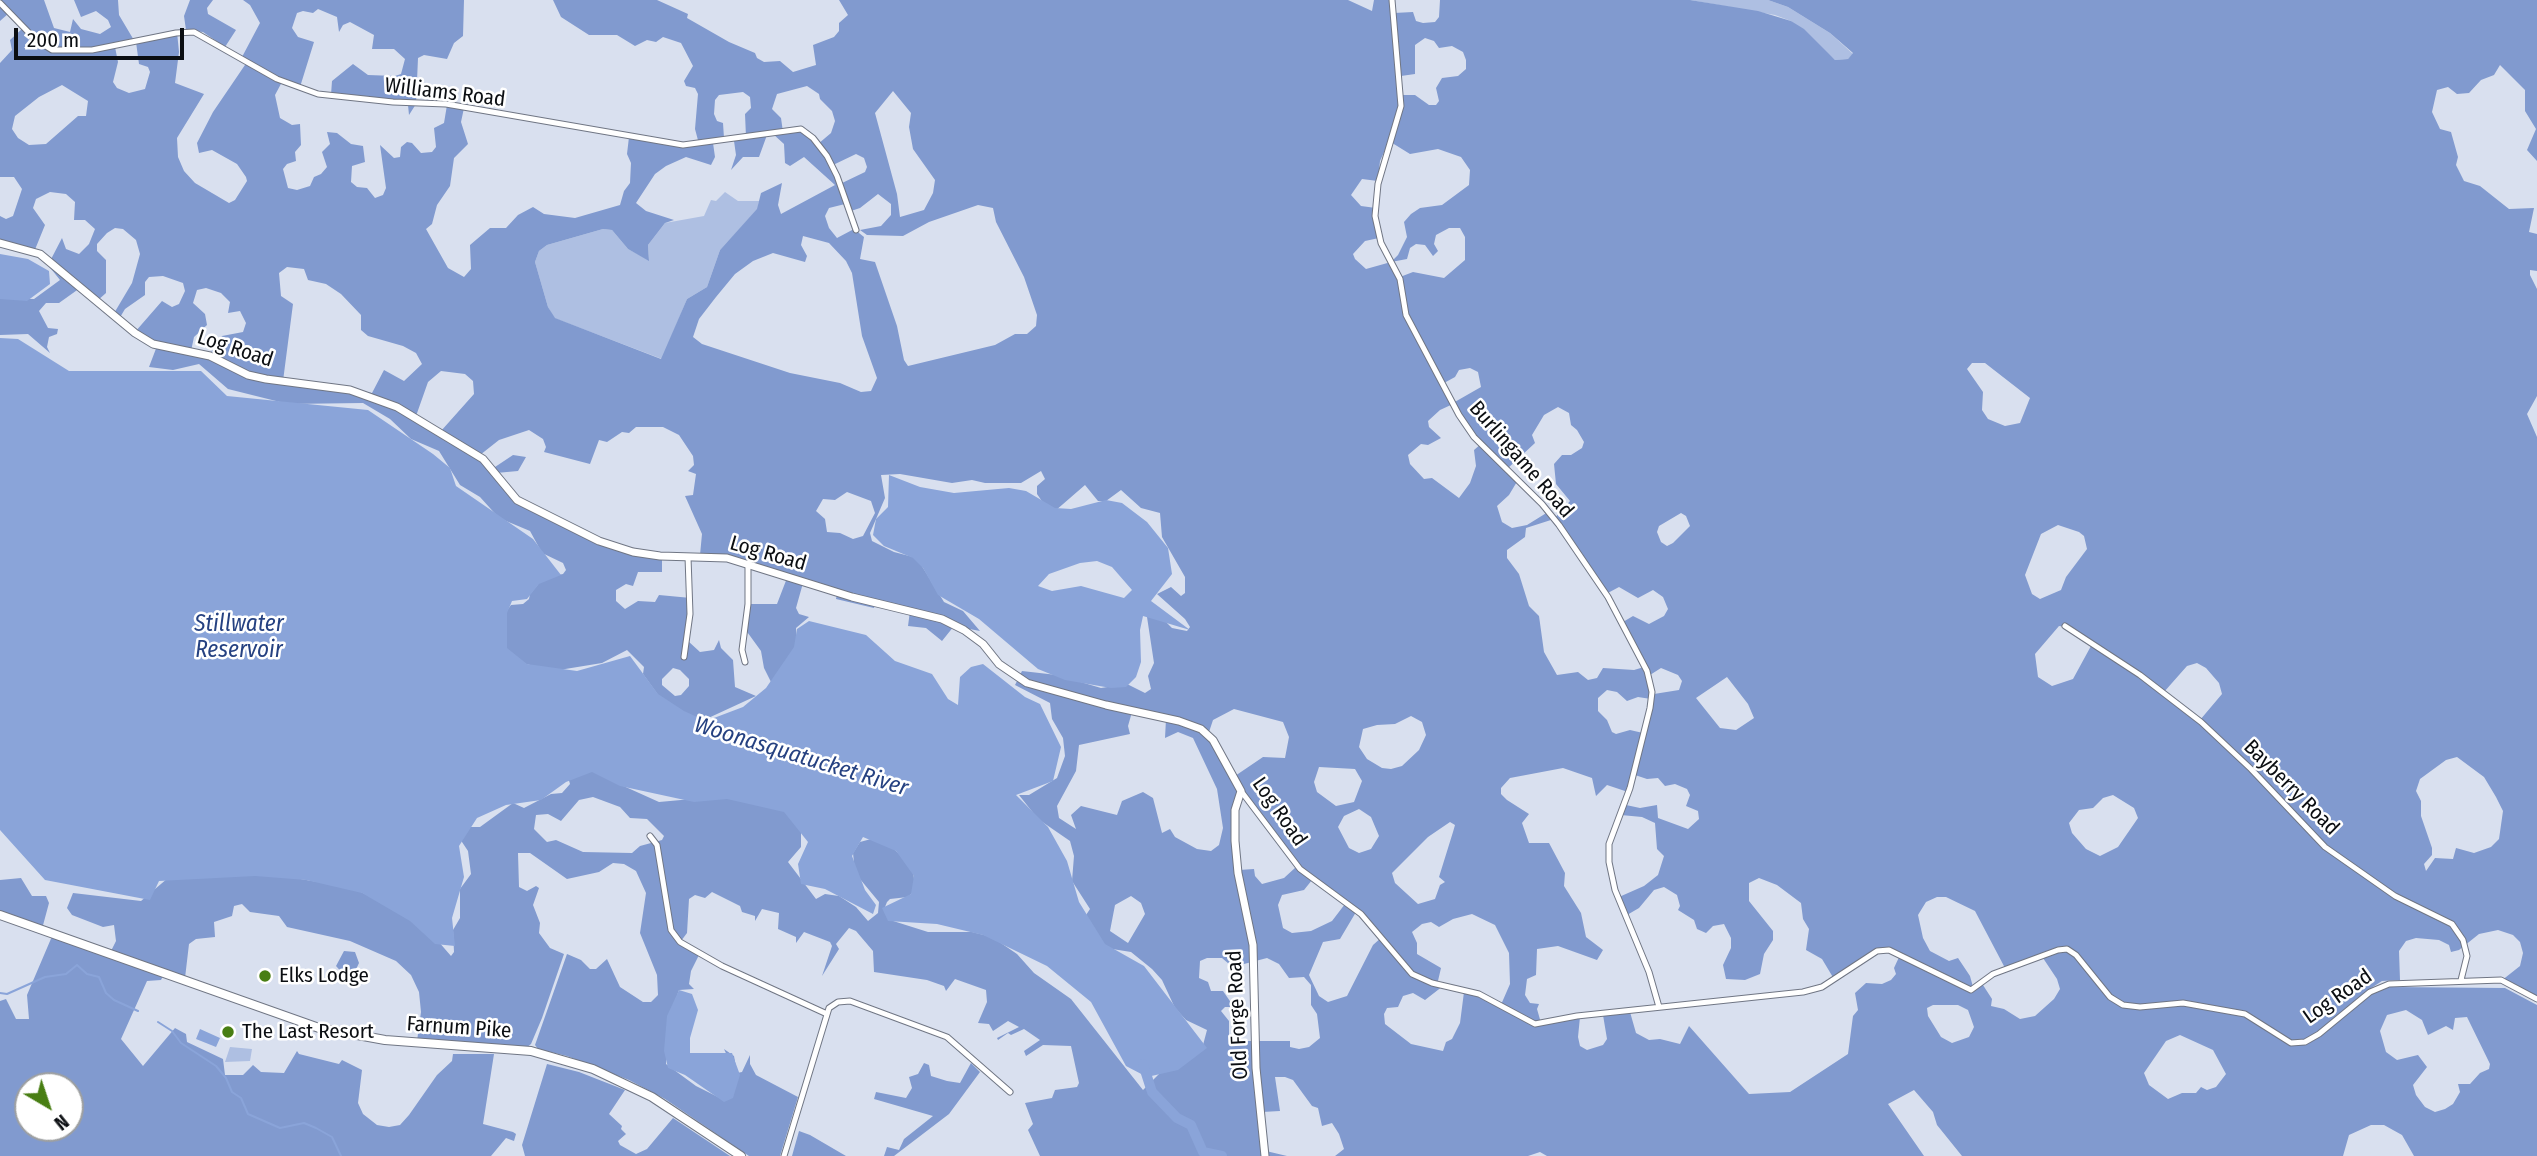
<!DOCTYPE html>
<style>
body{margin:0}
#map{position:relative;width:2537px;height:1156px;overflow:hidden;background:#d9e0ef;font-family:"Fira Sans Condensed",sans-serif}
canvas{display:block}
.north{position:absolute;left:14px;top:1072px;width:70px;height:70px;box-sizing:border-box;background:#fff;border:2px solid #9d9fa0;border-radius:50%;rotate:141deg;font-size:19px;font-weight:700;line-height:28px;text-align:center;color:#0b0e12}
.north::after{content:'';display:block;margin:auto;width:24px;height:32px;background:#487e13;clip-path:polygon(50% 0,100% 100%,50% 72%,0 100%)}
.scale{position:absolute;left:14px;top:28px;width:170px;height:32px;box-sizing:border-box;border:4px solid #0b0e12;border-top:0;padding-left:9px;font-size:21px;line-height:24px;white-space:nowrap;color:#0b0e12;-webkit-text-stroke:5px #fff;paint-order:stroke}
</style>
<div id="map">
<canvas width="2537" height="1156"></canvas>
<div class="north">N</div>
<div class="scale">200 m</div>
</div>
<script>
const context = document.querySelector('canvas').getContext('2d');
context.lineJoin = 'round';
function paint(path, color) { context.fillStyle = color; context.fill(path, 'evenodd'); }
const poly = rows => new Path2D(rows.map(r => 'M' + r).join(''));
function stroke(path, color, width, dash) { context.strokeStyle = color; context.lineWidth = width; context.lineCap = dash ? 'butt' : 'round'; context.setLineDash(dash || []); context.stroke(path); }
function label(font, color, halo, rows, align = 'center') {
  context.font = font + ' "Fira Sans Condensed",sans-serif'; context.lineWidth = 5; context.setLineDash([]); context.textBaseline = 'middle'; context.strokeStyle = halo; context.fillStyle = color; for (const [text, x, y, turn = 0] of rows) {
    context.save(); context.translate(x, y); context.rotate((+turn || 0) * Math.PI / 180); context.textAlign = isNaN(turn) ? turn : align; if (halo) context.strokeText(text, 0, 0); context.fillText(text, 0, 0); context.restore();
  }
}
paint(poly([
 [1690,0,1768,0,1788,7,1830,33,1853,54,1848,59,1835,60,1791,21,1775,15],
 [725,192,738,201,759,201,758,209,720,250,707,287,687,299,662,359,554,318,548,307,535,262,539,251,547,245,603,229,612,230,628,249,649,260,648,245,665,223,704,216,711,200,716,201],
 [230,1047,252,1049,250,1061,225,1062]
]), '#aebfe2');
paint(poly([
 [0,0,44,0,54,28,70,32,73,19,81,29,100,34,111,27,108,20,96,11,81,17,74,0,118,0,119,15,135,42,115,47,118,62,113,82,117,88,129,93,145,89,150,72,148,67,139,64,136,42,177,32,179,52,175,83,204,94,177,138,178,157,184,171,195,183,229,203,235,200,247,181,246,177,237,164,212,150,199,153,197,143,213,112,247,62,242,57,260,23,250,5,243,0,464,0,463,36,454,43,447,59,424,55,418,58,416,104,409,115,408,105,331,95,332,81,353,64,368,75,395,76,401,74,405,59,394,49,372,49,374,35,350,22,343,25,339,32,337,17,318,9,313,13,303,11,297,13,292,28,298,37,314,42,300,87,282,82,275,95,280,118,292,125,300,124,301,145,295,152,296,161,287,164,283,169,288,188,297,190,310,186,314,177,321,174,327,167,322,152,330,144,327,132,337,133,351,144,363,146,365,162,352,166,351,182,357,187,367,188,375,198,383,195,386,188,380,145,394,158,400,157,401,147,407,142,412,143,421,153,432,152,436,147,434,128,444,123,447,105,464,108,461,122,468,144,454,158,450,186,437,205,432,224,426,229,448,268,464,277,471,269,470,245,490,228,506,228,518,215,533,207,544,214,575,218,620,205,624,191,630,183,631,163,627,154,629,137,699,144,695,129,698,94,695,88,686,86,684,81,693,66,681,43,663,37,656,42,647,40,635,46,617,35,589,35,561,17,553,0,657,0,688,14,687,18,729,42,755,53,757,58,764,62,780,61,793,72,816,65,813,45,834,37,839,31,839,23,848,15,839,0,1348,0,1372,11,1374,0,1393,0,1394,13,1413,12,1416,21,1423,23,1435,22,1439,17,1440,0,1690,0,1758,11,1791,21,1804,29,1835,60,1848,59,1853,53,1830,33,1788,7,1768,0,2537,0,2537,161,2527,150,2536,129,2525,111,2525,90,2500,65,2494,75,2481,80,2469,93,2457,94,2448,87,2437,90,2432,112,2440,129,2451,132,2458,157,2456,165,2464,181,2480,186,2509,209,2534,208,2529,232,2537,234,2537,271,2530,270,2530,275,2537,289,2537,396,2527,414,2537,437,2537,998,2501,981,2520,966,2523,953,2520,942,2513,935,2498,930,2479,934,2459,950,2451,952,2449,945,2439,940,2416,938,2406,941,2399,951,2400,980,2382,981,2365,992,2368,996,2378,989,2390,987,2505,988,2537,1005,2537,1156,2414,1156,2402,1135,2384,1125,2371,1125,2349,1135,2343,1156,1962,1156,1937,1125,1933,1112,1914,1090,1888,1104,1924,1156,1547,1156,1540,1152,1528,1156,1335,1156,1344,1149,1339,1134,1332,1123,1322,1126,1318,1108,1312,1106,1293,1080,1285,1077,1275,1077,1280,1111,1262,1112,1266,1151,1287,1156,1040,1156,1028,1130,1033,1124,1025,1103,1052,1098,1055,1090,1077,1087,1079,1083,1071,1046,1043,1045,1026,1056,1024,1051,1040,1040,1024,1029,1011,1035,1008,1033,998,1040,997,1038,1019,1027,1008,1021,993,1031,989,1024,978,1023,987,1002,986,990,955,979,946,991,944,986,927,980,874,972,873,951,856,931,849,928,836,944,839,949,822,976,832,946,830,942,804,932,796,943,796,937,778,929,779,913,762,909,755,921,755,916,742,912,740,906,712,892,705,898,695,895,689,899,687,933,681,941,699,955,691,971,689,984,694,989,679,990,667,1025,666,1064,696,1086,720,1098,730,1062,724,1049,734,1056,737,1073,742,1072,750,1055,750,1064,756,1075,798,1097,780,1156,749,1156,665,1099,629,1080,567,1056,538,1049,535,1045,567,954,581,960,590,969,596,969,607,959,620,987,643,1002,651,1002,658,995,657,975,640,933,646,893,636,871,624,864,613,863,599,872,567,879,530,853,518,853,519,887,527,891,536,886,539,888,533,905,540,923,539,933,550,948,564,954,542,1018,531,1044,526,1048,417,1041,421,1012,419,992,411,975,396,961,350,941,287,927,279,916,250,912,242,904,234,906,232,916,214,922,215,937,196,939,189,944,185,978,111,951,116,941,114,925,103,927,72,915,67,908,73,893,141,901,168,878,261,872,352,888,418,918,451,956,454,952,453,930,460,918,460,889,471,874,468,851,460,839,467,827,480,827,513,803,524,808,551,794,562,793,570,784,568,777,600,768,619,784,659,802,747,794,801,819,801,847,788,862,816,899,825,894,839,896,856,907,868,921,878,913,879,902,855,873,853,853,860,842,871,839,890,845,913,868,915,890,908,897,890,899,887,902,885,907,890,920,928,932,972,932,992,937,1017,954,1034,973,1071,999,1143,1090,1162,1071,1203,1045,1207,1030,1186,1020,1175,1008,1162,980,1152,969,1131,952,1106,948,1084,918,1090,909,1072,881,1074,856,1070,841,1038,819,1019,795,1029,795,1057,778,1065,756,1063,738,1052,719,1050,703,1015,685,1022,671,1057,675,1101,688,1127,684,1145,693,1151,689,1148,676,1154,663,1147,617,1161,617,1172,628,1187,631,1190,627,1185,619,1157,594,1171,587,1181,596,1185,593,1185,577,1162,537,1160,513,1141,508,1121,490,1106,501,1098,501,1085,485,1055,511,1046,507,1037,494,1037,486,1045,479,1041,471,1021,483,985,483,972,480,952,483,900,474,881,475,885,498,870,533,872,541,894,552,917,558,944,602,963,611,980,631,954,626,942,641,926,628,908,626,910,611,875,605,874,608,836,599,837,594,803,583,796,608,799,614,809,617,796,628,797,646,773,686,764,668,761,651,745,629,748,604,777,604,787,578,752,565,700,555,702,534,685,496,693,495,696,474,688,471,694,465,693,456,679,435,663,427,636,427,629,433,622,432,607,442,599,440,590,464,544,452,546,447,543,439,529,430,499,440,480,455,492,469,513,455,526,457,518,471,496,473,518,500,565,525,636,551,662,554,662,572,638,572,633,586,626,584,616,590,616,601,625,609,638,601,655,602,659,595,691,598,688,641,700,652,714,650,719,640,721,648,733,660,735,687,756,696,704,720,671,713,643,674,644,667,627,650,602,663,553,671,507,659,505,613,511,605,523,604,529,599,530,594,543,578,563,574,566,570,563,563,542,553,530,531,499,518,480,497,460,485,439,451,411,439,390,419,363,403,288,404,228,389,199,364,173,370,149,367,157,346,135,332,162,301,172,307,179,304,185,291,183,283,163,276,149,277,145,282,145,295,125,309,119,319,113,315,132,283,140,254,136,240,123,229,115,228,107,233,97,244,97,251,106,260,106,293,97,301,80,288,59,303,46,303,39,311,48,328,58,329,57,334,49,337,47,347,50,353,28,334,0,335,0,298,34,299,60,280,48,265,62,238,66,249,79,254,89,244,95,229,85,220,74,220,75,202,66,194,50,192,36,199,33,208,45,225,34,252,0,243,0,216,6,219,13,216,22,189,14,177,0,177,0,63,12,50,10,40,23,28,9,13,0,21],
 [1425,38,1434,41,1439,48,1452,46,1463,52,1466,60,1466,69,1458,76,1442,78,1436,88,1439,101,1436,105,1429,105,1415,95,1401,95,1401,76,1415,74,1415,45],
 [62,85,88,101,86,116,78,116,46,144,29,145,18,138,12,129,15,116,39,97],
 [807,86,819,94,820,99,832,111,835,121,831,133,818,144,801,130,783,132,781,118,772,109,777,94],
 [893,91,911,113,909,127,913,149,935,180,933,193,924,210,900,217,897,194,875,113],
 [743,92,750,97,751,108,745,114,746,137,734,141,736,155,731,170,743,157,759,157,767,135,773,134,784,144,785,163,790,166,804,157,835,185,781,214,778,205,782,183,761,193,757,209,720,250,707,287,687,299,661,359,555,318,548,307,535,262,539,251,547,245,603,229,612,230,628,249,649,261,648,245,665,223,674,220,646,211,636,203,655,174,666,166,686,157,711,165,715,157,713,143,724,138,723,123,717,121,714,114,715,100,719,95],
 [1389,141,1410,154,1438,149,1461,157,1470,170,1469,185,1442,205,1420,208,1411,214,1404,222,1407,237,1398,255,1391,262,1366,269,1355,259,1353,254,1365,241,1379,238,1376,208,1361,206,1351,195,1362,179,1378,181,1380,161],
 [856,154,864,158,867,167,865,172,840,184,833,165],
 [878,194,891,204,891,215,881,226,860,230,867,235,903,236,929,222,978,205,993,208,996,222,1024,277,1037,315,1036,326,1027,334,1015,334,995,345,908,366,904,360,897,326,875,262,860,259,864,237,854,229,837,238,829,228,825,216,829,208,845,204,848,212,860,208],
 [1449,228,1460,228,1465,237,1465,260,1444,278,1413,272,1400,277,1391,262,1407,259,1410,248,1416,244,1425,245,1433,256,1438,251,1434,244,1436,235],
 [803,236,829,243,846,261,852,273,862,336,877,378,871,391,861,392,840,383,790,373,702,344,693,337,699,319,716,297,735,274,753,261,773,253,805,262,807,256,801,245],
 [287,267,304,269,308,280,326,284,341,294,361,315,361,330,368,336,403,346,416,353,422,364,404,381,384,370,372,393,324,383,283,381,293,304,281,296,279,273],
 [206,288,221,293,230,302,228,313,240,311,246,323,243,332,222,336,209,355,191,351,194,337,207,325,205,314,193,303,197,290],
 [1972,363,1985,363,2030,398,2020,423,2005,426,1988,419,1982,410,1983,392,1967,369],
 [1470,368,1478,372,1481,387,1453,403,1444,383,1455,377,1459,370],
 [441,371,465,374,473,381,474,394,441,431,416,416,428,382],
 [1453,404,1481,444,1474,450,1476,466,1470,483,1459,498,1432,478,1424,479,1410,464,1408,455,1421,444,1428,445,1441,438,1429,427,1428,421,1440,410],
 [1558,407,1569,413,1571,425,1577,430,1584,442,1582,448,1571,455,1562,455,1554,464,1556,484,1570,501,1554,519,1548,512,1527,525,1512,528,1502,522,1497,506,1509,495,1518,480,1507,469,1535,443,1532,435,1544,415],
 [847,492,871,501,875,513,863,536,853,539,840,533,827,532,825,519,816,511,823,499,835,500],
 [1681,513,1686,516,1690,526,1673,543,1667,546,1661,542,1657,532,1659,526],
 [1554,519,1606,594,1619,587,1638,598,1653,590,1663,597,1668,609,1664,616,1649,624,1633,616,1623,622,1644,667,1634,670,1603,668,1597,678,1588,680,1578,672,1557,675,1544,652,1539,616,1529,606,1519,574,1507,558,1507,550,1525,537,1526,528],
 [2058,525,2079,532,2084,536,2087,549,2066,577,2061,590,2040,599,2032,594,2025,575,2041,534],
 [2059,626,2067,627,2091,646,2073,679,2052,686,2038,677,2035,654],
 [2197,663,2206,668,2219,683,2222,694,2200,720,2164,692,2187,666],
 [673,668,680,670,689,679,689,686,681,695,675,696,662,685,662,679],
 [1661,668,1678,675,1682,681,1679,690,1654,694,1650,675],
 [1727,677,1748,704,1754,718,1736,730,1720,728,1696,698],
 [1607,690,1617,692,1627,701,1638,697,1651,699,1643,733,1630,730,1616,734,1612,732,1607,720,1598,711,1598,698],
 [1234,709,1283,722,1289,737,1285,758,1263,757,1235,776,1208,735,1213,720],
 [1132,712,1166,719,1165,738,1178,732,1193,738,1217,789,1223,828,1219,845,1211,851,1197,849,1175,837,1170,829,1162,833,1153,798,1143,792,1122,801,1117,815,1081,806,1071,815,1076,829,1059,818,1057,806,1076,771,1079,745,1130,734,1128,726],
 [1411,716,1422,722,1426,735,1419,750,1402,766,1391,769,1382,768,1367,759,1359,747,1363,729,1377,725,1395,724],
 [2457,757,2484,777,2496,797,2503,811,2499,839,2491,847,2474,853,2456,848,2453,859,2435,858,2426,871,2424,864,2432,855,2432,848,2421,816,2421,801,2416,791,2420,779,2446,760],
 [1319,767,1355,769,1362,781,1354,802,1336,806,1317,792,1314,782],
 [1563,768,1592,778,1596,796,1607,785,1628,792,1635,775,1647,779,1658,778,1665,786,1675,784,1687,789,1690,795,1686,806,1698,811,1699,819,1688,829,1658,818,1657,805,1640,808,1626,805,1621,815,1642,817,1655,823,1657,849,1664,856,1658,875,1644,886,1619,897,1627,915,1639,908,1654,890,1664,887,1677,895,1680,906,1678,910,1694,920,1697,929,1706,933,1713,926,1724,924,1731,938,1731,948,1723,965,1726,979,1745,980,1760,974,1764,954,1773,940,1773,931,1749,901,1749,883,1759,878,1777,885,1801,903,1803,919,1809,929,1806,950,1822,959,1834,979,1876,952,1890,950,1900,955,1894,968,1896,974,1891,980,1882,984,1866,983,1855,993,1858,1010,1853,1016,1848,1054,1790,1092,1749,1094,1689,1026,1680,1044,1660,1039,1649,1040,1636,1033,1630,1012,1603,1015,1607,1039,1603,1045,1587,1050,1580,1046,1578,1037,1580,1017,1541,1023,1537,1009,1539,1004,1530,1003,1525,995,1527,979,1536,975,1537,949,1558,946,1597,960,1603,950,1586,937,1581,913,1564,886,1565,873,1549,843,1529,843,1522,823,1529,814,1507,800,1501,794,1501,788,1510,778],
 [1242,793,1296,867,1284,878,1262,884,1255,876,1254,869,1239,870,1235,812],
 [2113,795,2134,808,2138,818,2118,847,2100,856,2086,849,2072,833,2069,823,2079,810,2093,808,2103,798],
 [593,797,620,807,630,818,647,819,664,836,662,840,640,846,632,853,583,852,556,840,547,842,534,829,536,815,548,814,561,821,579,800],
 [1359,809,1371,817,1379,836,1371,849,1359,853,1349,848,1338,827,1344,816],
 [1450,822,1455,825,1453,832,1439,877,1445,882,1440,885,1435,899,1418,904,1395,883,1392,873,1428,837],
 [1312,880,1345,904,1332,921,1311,931,1292,933,1283,928,1278,905,1282,895,1304,890],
 [1131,896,1141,903,1145,914,1128,943,1110,931,1115,905],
 [1937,897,1946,897,1975,911,2005,968,2043,958,2057,979,2060,989,2054,999,2035,1016,2020,1019,2004,1009,1991,1006,1992,999,1981,982,1973,987,1970,976,1958,958,1949,961,1930,951,1923,938,1918,915,1926,902],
 [1356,912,1382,937,1373,945,1347,996,1328,1002,1319,996,1309,975,1323,942,1340,939],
 [1472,914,1495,925,1509,953,1510,984,1500,1007,1480,995,1464,992,1460,1023,1452,1039,1446,1042,1443,1051,1411,1044,1385,1024,1384,1014,1387,1008,1398,1007,1403,996,1413,993,1425,1000,1443,986,1437,985,1441,968,1417,954,1417,943,1412,932,1422,924,1431,922,1439,927,1453,919],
 [1207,958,1222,958,1229,964,1244,964,1267,958,1279,964,1289,978,1304,977,1311,985,1311,1005,1317,1014,1320,1038,1309,1047,1299,1049,1290,1047,1290,1041,1235,1041,1229,1036,1229,1021,1221,1011,1225,1007,1234,1007,1223,991,1211,991,1208,982,1199,978,1200,961],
 [1933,1005,1958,1005,1968,1010,1974,1027,1969,1037,1952,1043,1941,1037,1928,1016,1927,1008],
 [2406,1010,2422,1020,2428,1035,2446,1026,2453,1030,2455,1018,2467,1017,2490,1064,2489,1069,2480,1073,2470,1084,2458,1084,2460,1092,2453,1104,2445,1109,2435,1112,2425,1107,2416,1095,2413,1085,2427,1067,2418,1055,2397,1060,2386,1052,2380,1031,2387,1015],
 [2180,1035,2213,1050,2226,1074,2216,1087,2207,1090,2201,1087,2196,1093,2182,1093,2168,1099,2149,1085,2144,1073,2166,1041],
 [190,0,213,0,207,8,208,14,236,30,225,47,203,32,186,30,184,16],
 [21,878,32,896,46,896,49,903,42,929,0,914,0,880],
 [53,934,164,974,161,980,147,981,121,1039,143,1066,175,1028,186,1034,187,1042,223,1059,225,1075,243,1075,253,1065,261,1072,284,1073,297,1051,299,1054,339,1064,342,1060,362,1070,358,1103,363,1114,377,1125,389,1127,400,1125,409,1115,437,1075,452,1061,453,1054,494,1054,483,1124,513,1132,516,1134,514,1141,506,1138,491,1156,0,1156,0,1001,6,999,16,1019,29,1019,27,995],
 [28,1086,70,1086,70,1128,28,1128],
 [344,951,355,952,359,963,350,982,346,984,347,978,336,966],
 [924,1063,929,1065,931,1076,947,1081,960,1083,971,1063,980,1072,949,1114,894,1156,884,1156,887,1147,899,1150,904,1139,933,1116,874,1099,876,1092,906,1098,912,1088,909,1077,918,1074],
 [547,1064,579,1072,625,1090,609,1114,622,1126,621,1129,626,1134,618,1141,620,1145,636,1154,647,1149,673,1118,730,1156,525,1156,522,1145],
 [799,1131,810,1135,846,1156,792,1156]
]), '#819acf');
paint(poly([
 [0,254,28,259,49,271,50,284,27,301,0,299],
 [0,338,18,339,69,371,201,371,227,396,368,410,433,454,450,468,456,486,533,539,561,575,539,584,527,599,512,601,507,613,507,648,527,664,577,671,630,656,658,694,684,711,706,721,743,707,766,688,794,647,797,629,809,621,866,635,895,661,932,674,948,699,958,705,960,677,971,667,983,664,1025,697,1040,704,1061,747,1053,781,1016,795,1048,827,1067,861,1079,902,1105,944,1144,966,1207,1048,1178,1070,1147,1077,1126,1066,1091,1002,1047,966,983,935,937,924,888,921,882,908,911,894,914,876,896,851,863,837,852,856,865,890,876,905,873,914,825,889,801,884,798,864,808,842,784,812,727,799,694,802,620,786,592,772,566,782,541,800,506,805,477,818,459,846,464,877,452,918,455,946,435,944,410,921,362,893,306,880,255,876,159,881,150,900,45,880,0,830],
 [889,475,920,487,954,493,1009,488,1026,491,1055,508,1071,509,1106,500,1122,503,1147,522,1168,548,1172,574,1151,601,1190,630,1143,616,1140,630,1141,662,1136,677,1126,687,1111,688,1065,680,1038,669,979,619,938,595,923,568,913,558,884,546,873,535,876,519,888,507],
 [1097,561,1112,567,1132,590,1124,598,1081,586,1052,591,1038,586,1049,574,1080,563],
 [679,990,692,994,698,1010,690,1038,690,1053,732,1053,740,1075,733,1098,724,1102,685,1075,668,1068,664,1051,667,1016],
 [200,1029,220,1038,216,1047,196,1039]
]), '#8aa4d9');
stroke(poly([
 [0,993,7,994,45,977,66,974,77,965,87,974,99,977,106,993,114,1000,138,1011],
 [158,1022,172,1031,181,1043,216,1066,226,1078,232,1092,241,1098,248,1114,280,1128,304,1123,316,1128,332,1137,341,1156]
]), '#8aa4d9', 2);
stroke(poly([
 [1143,1064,1152,1092,1177,1118,1191,1125,1203,1152,1222,1156]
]), '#8aa4d9', 10);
const minor = poly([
 [1392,0,1401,106,1378,184,1375,216,1381,243,1400,279,1406,315,1459,415,1474,437,1542,504,1559,525,1608,597,1647,671,1652,692,1650,708,1630,788,1609,844,1609,862,1615,890,1649,972,1659,1007],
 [0,3,36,40,52,50,92,50,176,33,194,32,277,79,318,94,393,102,446,104,683,145,801,129,813,138,827,156,837,176,856,230],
 [2065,626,2140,675,2201,722,2251,769,2325,847,2395,896,2452,924,2463,940,2467,956,2461,980],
 [684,657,690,614,688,557],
 [745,662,742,650,748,604,748,563],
 [1241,791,1300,869,1361,914,1412,974,1432,983,1479,994,1535,1024,1577,1016,1803,992,1822,987,1877,951,1889,950,1971,990,1993,974,2058,950,2067,949,2076,955,2110,997,2123,1005,2140,1007,2183,1003,2245,1014,2291,1043,2305,1042,2319,1034,2370,992,2389,984,2501,980,2537,999],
 [650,836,657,845,671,930,680,942,722,966,827,1014],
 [784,1156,829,1008,838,1002,850,1001,947,1037,1010,1092]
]);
const tertiary = poly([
 [0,243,40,254,135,333,153,344,210,356,248,375,266,379,350,390,397,407,483,459,517,500,599,541,633,552,660,556,727,558,852,597,942,619,964,630,983,644,999,664,1027,683,1106,705,1179,721,1201,729,1213,740,1241,791,1235,810,1235,841,1238,873,1253,945,1256,1068,1265,1156]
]);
const secondary = poly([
 [0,915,319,1028,385,1040,531,1051,593,1069,652,1097,741,1156]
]);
stroke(minor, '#707684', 7);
stroke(tertiary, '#707684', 9);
stroke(secondary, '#707684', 10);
stroke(minor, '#fff', 5);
stroke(tertiary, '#fff', 7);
stroke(secondary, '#fff', 8);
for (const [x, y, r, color] of [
 [265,976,7,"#487e13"],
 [228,1032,7,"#487e13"]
]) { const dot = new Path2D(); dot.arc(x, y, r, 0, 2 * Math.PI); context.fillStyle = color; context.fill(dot); stroke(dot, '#fff', 2.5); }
label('21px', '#0b0e12', '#fff', [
 ["Williams Road",445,93,7],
 ["Log Road",235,349,18],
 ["Burlingame Road",1521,460,49],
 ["Log Road",768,554,16],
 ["Bayberry Road",2291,788,45],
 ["Log Road",1279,812,55],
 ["Log Road",2338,997,-35],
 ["Old Forge Road",1238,1015,-93],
 ["Farnum Pike",459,1028,4]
]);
label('21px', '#0b0e12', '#fff', [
 ["Elks Lodge",279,976],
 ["The Last Resort",242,1032]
], 'left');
label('italic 23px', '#254181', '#fff', [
 ["Stillwater",239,625],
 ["Reservoir",239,651],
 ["Woonasquatucket River",801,757,17]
]);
</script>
